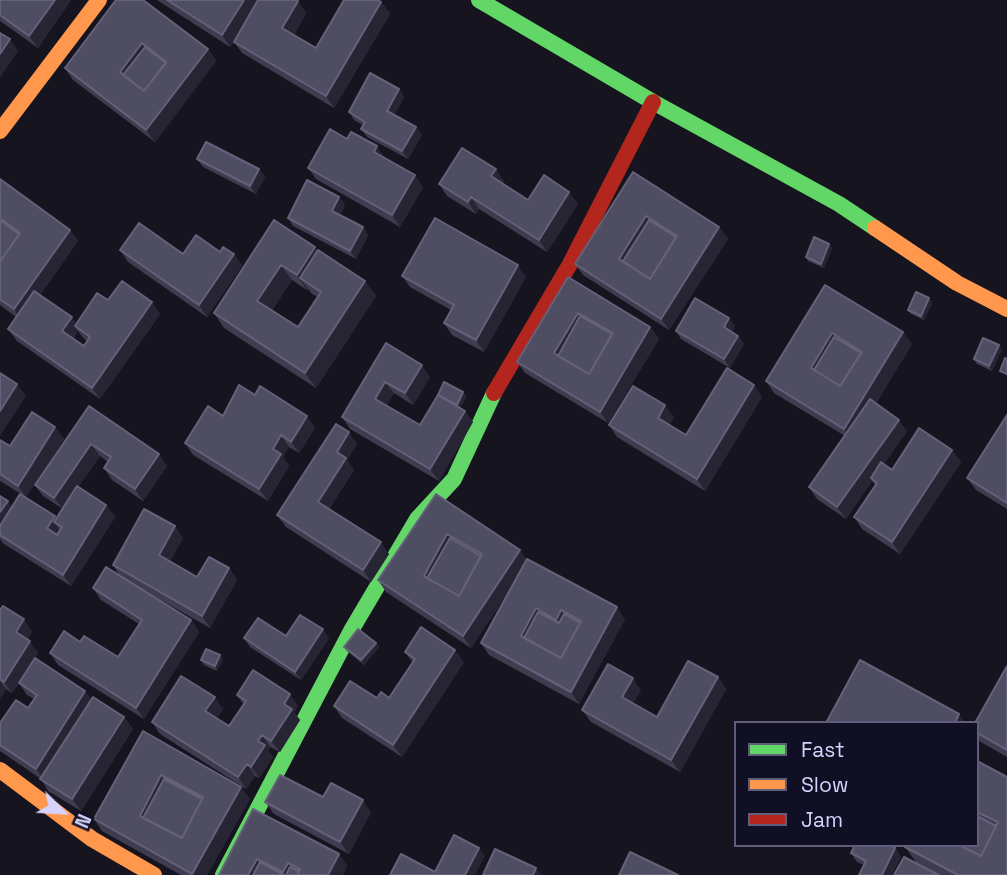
<!DOCTYPE html>
<style>
body{margin:0}
#map{position:relative;width:1007px;height:875px;overflow:hidden;background:#15141f;font-family:"Space Grotesk",sans-serif}
canvas{display:block}
.legend{position:absolute;left:734px;top:721px;width:245px;height:126px;box-sizing:border-box;background:#110f24;border:2px solid #5f5d7b;margin:0;padding:9px 12px;list-style:none;font-size:21px;color:#d5d3fe}
.legend li{display:flex;align-items:center;gap:14px;height:35px}
.legend b{width:35px;border:2px solid #5f5d7b}
.north{position:absolute;left:28px;top:777px;width:70px;height:70px;-webkit-text-stroke:5px #110f24;paint-order:stroke;rotate:114deg;font-size:19px;font-weight:700;line-height:28px;text-align:center;color:#d5d3fe}
.north::after{content:'';display:block;margin:auto;width:24px;height:32px;background:#d5d3fe;clip-path:polygon(50% 0,100% 100%,50% 72%,0 100%)}
</style>
<div id="map">
<canvas width="1007" height="875"></canvas>
<ul class="legend">
<li><b style="height:9px;background:#63d668"></b>Fast</li>
<li><b style="height:9px;background:#ff974d"></b>Slow</li>
<li><b style="height:9px;background:#b3261e"></b>Jam</li>
</ul>
<div class="north">N</div>
</div>
<script>
const context = document.querySelector('canvas').getContext('2d');
context.lineJoin = 'round';
const poly = rows => new Path2D(rows.map(r => 'M' + r).join(''));
function stroke(path, color, width, dash) { context.strokeStyle = color; context.lineWidth = width; context.lineCap = dash ? 'butt' : 'round'; context.setLineDash(dash || []); context.stroke(path); }
function paint(path, color) { context.fillStyle = color; context.fill(path, 'evenodd'); }
stroke(poly([
 [479,0,653,102,839,204,875,228],
 [223,875,352,629,417,519,454,479,494,393]
]), '#63d668', 16);
stroke(poly([
 [0,131,99,0],
 [875,228,957,283,1007,309],
 [0,770,92,839,154,875]
]), '#ff974d', 16);
stroke(poly([
 [494,393,570,264,653,102]
]), '#b3261e', 16);
paint(poly([
 [0,0,71,0,38,48,0,21],
 [116,0,208,49,216,61,155,142,73,80,65,68],
 [157,0,296,0,306,13,294,35,316,48,381,2,390,14,334,108,242,53,234,42,240,32,230,47],
 [399,89,404,97,394,115,416,127,422,135,408,159,367,137,361,129,363,125,354,120,349,112],
 [347,139,385,158,423,187,400,227,316,179,308,168],
 [197,159,259,169,265,177,256,194,203,167],
 [633,172,719,227,728,239,669,330,583,275,575,264],
 [0,179,70,230,78,241,40,295,76,324,108,300,152,302,160,314,100,399,17,341,8,329,16,317,0,305],
 [78,331,83,338,87,341,84,346,73,339],
 [504,181,502,184,528,200,578,204,547,252,479,209,476,214,447,196,439,184],
 [339,197,345,205,340,215,363,227,368,235,356,259,293,226,288,218],
 [274,220,318,250,365,281,376,296,316,388,224,328,214,313],
 [292,280,307,290,308,289,311,293,317,297,298,327,272,310],
 [829,244,832,248,824,268,808,261,806,257],
 [120,250,183,254,220,252,234,254,242,266,207,317,128,262],
 [402,276,526,277,484,352,452,335,444,323,451,310,410,287],
 [568,277,650,327,659,339,608,423,525,373,517,362],
 [825,285,912,344,876,403,907,431,884,464,892,470,952,450,961,462,900,554,862,529,854,517,875,485,872,481,846,519,817,499,809,487,845,436,774,393,766,381],
 [929,298,932,303,924,320,911,314,908,310],
 [735,326,732,332,738,336,744,344,730,368,681,339,676,331],
 [386,343,430,377,413,405,394,393,386,406,420,425,463,392,466,397,460,408,465,411,473,422,439,481,350,429,342,417],
 [1002,349,992,371,977,364,974,359],
 [255,395,315,428,299,453,289,447,283,457,289,466,268,501,193,455,185,443],
 [762,397,705,491,617,437,609,425,674,417,669,425,686,435],
 [89,406,167,466,143,501,112,480,104,468,108,462,100,456,78,487,106,505,115,517,71,586,4,544,0,539,0,535,8,501,12,507,57,519,63,509,43,496,35,485],
 [1007,415,1007,509,976,490,967,478],
 [55,427,64,439,26,497,0,481,0,440,10,446],
 [357,444,347,460,354,470,329,509,389,554,371,582,286,527,277,515],
 [436,494,527,560,625,619,579,704,489,655,481,643,511,588,471,648,386,592,378,580],
 [183,538,170,561,197,577,229,568,237,580,210,628,138,587,191,620,199,632,144,719,58,665,50,653,80,642,118,657,139,624,101,600,93,588,119,575,113,565],
 [0,610,32,631,27,640,38,653,30,666,85,691,91,700,124,717,133,729,81,811,48,791,41,779,0,751,0,723,28,708,34,699,27,695,19,683,12,693,6,689,0,698],
 [286,636,329,638,301,680,250,647,244,638],
 [376,643,379,647,364,665,347,651,344,647],
 [405,652,464,662,402,757,342,718,334,706,377,698,389,698,413,663],
 [223,659,217,671,204,665,201,660],
 [1007,666,1007,757,979,741,977,739,977,723],
 [718,677,726,689,680,772,591,722,582,710,641,690,633,703,657,717],
 [237,695,298,706,294,712,300,720,280,752,270,747,268,750,273,757,259,778,255,776,246,789,160,734,152,722,223,709,217,718,229,726,243,704],
 [143,731,241,787,250,799,207,875,181,875,102,831,94,819],
 [977,761,1007,777,1007,875,941,875,916,862,905,847,977,845],
 [323,797,371,812,349,854,274,814,265,802],
 [253,809,339,854,347,866,343,875,219,875],
 [895,848,901,857,864,865,857,862,851,853]
]), '#3e3c4e');
paint(poly([
 [55,0,71,0,38,48,29,36],
 [244,0,260,0,230,47,222,35],
 [298,1,306,13,291,40,282,28],
 [381,2,390,14,334,108,326,96],
 [10,39,18,51,0,78,0,54],
 [142,43,150,55,123,76,120,72],
 [208,49,216,61,155,142,146,130],
 [399,89,404,97,392,119,387,111],
 [416,127,422,135,408,159,402,151],
 [377,146,385,158,382,164,374,152],
 [259,169,265,177,256,194,250,186],
 [496,169,504,181,499,188,491,176],
 [415,175,423,187,400,227,392,215],
 [569,192,578,204,547,252,539,240],
 [339,197,345,205,338,219,332,211],
 [471,197,479,209,476,214,468,202],
 [646,216,654,228,629,268,619,259],
 [363,227,368,235,356,259,350,251],
 [719,227,728,239,669,330,661,319],
 [70,230,78,241,22,321,14,309],
 [829,244,832,248,824,268,821,264],
 [315,247,326,262,300,278,308,289,307,290,297,275],
 [234,254,242,266,207,317,199,305],
 [281,265,292,280,268,316,257,301],
 [518,265,526,277,484,352,476,340],
 [365,281,376,296,316,388,305,373],
 [929,298,932,303,924,320,921,316],
 [152,302,160,314,100,399,92,388],
 [578,313,586,324,564,362,554,353],
 [72,317,80,329,75,326,78,331,70,343,62,331],
 [729,318,735,326,730,335,724,327],
 [650,327,659,339,608,423,600,412],
 [903,332,912,344,852,441,844,429],
 [832,333,840,345,821,377,811,368],
 [738,336,744,344,730,368,724,359],
 [999,345,1002,349,992,371,989,366],
 [422,365,430,377,413,405,405,393],
 [385,382,394,393,383,411,375,399],
 [17,384,26,396,0,436,0,411],
 [754,385,762,397,705,491,697,479],
 [463,392,466,397,460,409,457,405],
 [665,405,674,417,666,429,658,418],
 [465,411,473,422,439,481,430,469],
 [307,416,315,428,299,453,291,442],
 [899,420,907,431,873,480,871,478,872,481,846,519,837,507],
 [55,427,64,439,26,497,18,486],
 [349,432,357,444,347,460,354,470,326,513,318,502,337,452],
 [281,435,289,447,283,457,289,466,268,501,259,489,273,449],
 [91,444,100,456,63,509,54,498],
 [952,450,961,462,900,554,892,542],
 [159,454,167,466,143,501,135,489],
 [8,501,16,513,0,535,0,512],
 [106,505,115,517,71,586,63,575],
 [55,516,63,528,54,522,61,532,56,540,47,528],
 [175,526,183,538,167,567,159,555],
 [447,534,456,546,426,579,424,576],
 [381,542,389,554,371,582,363,570],
 [520,550,529,562,471,648,463,636],
 [229,568,237,580,210,628,202,616],
 [617,607,625,619,579,704,571,692],
 [536,608,544,620,523,640,521,636],
 [561,610,570,622,565,632,556,620],
 [24,619,32,631,24,644,16,632],
 [191,620,199,632,144,719,136,708],
 [323,629,329,638,301,680,295,672],
 [30,641,38,653,12,693,4,682],
 [376,643,379,647,364,665,361,660],
 [455,650,464,662,402,757,393,745],
 [220,655,223,659,217,671,215,666],
 [718,677,726,689,680,772,671,760],
 [633,678,641,690,630,709,622,697],
 [0,681,6,689,0,698],
 [85,691,93,703,45,781,36,769],
 [290,694,298,706,294,712,300,720,280,752,271,741,284,704],
 [215,697,223,709,214,723,205,711],
 [959,714,965,723,955,723],
 [124,717,133,729,81,811,72,799],
 [262,735,270,747,268,750,273,757,259,778,251,767,258,741],
 [247,764,255,776,246,789,238,777],
 [161,775,169,787,142,820,140,816],
 [241,787,250,799,207,875,193,875],
 [363,800,371,812,349,854,340,842],
 [479,848,485,856,475,875,465,875],
 [895,848,901,857,892,875,882,875],
 [339,854,347,866,343,875,328,875],
 [257,859,266,870,263,875,248,875],
 [288,863,296,875,285,875,283,872],
 [536,868,541,875,533,875]
]), '#272533');
const building = poly([
 [0,0,55,0,29,36,0,15,0,0],
 [116,0,143,0,208,49,146,130,65,68,116,0],
 [142,43,166,62,144,91,120,72,142,43],
 [167,0,244,0,222,35,167,0],
 [258,0,296,0,298,1,282,28,316,48,344,0,378,0,381,2,326,96,234,42,258,0],
 [0,33,10,39,0,54,0,33],
 [145,47,166,63,144,91,123,75,145,47],
 [370,73,399,89,387,111,416,127,402,151,361,129,365,122,349,112,370,73],
 [330,129,347,139,351,132,377,146,374,152,415,175,392,215,308,168,330,129],
 [206,142,259,169,250,186,197,159,206,142],
 [462,148,496,169,491,176,528,200,544,175,569,192,539,240,471,197,468,202,439,184,462,148],
 [633,172,719,227,661,319,575,264,633,172],
 [646,216,677,236,650,279,619,259,646,216],
 [0,179,70,230,14,309,0,299,0,262,20,233,0,218,0,179],
 [307,180,339,197,332,211,363,227,350,251,288,218,307,180],
 [435,218,518,265,476,340,444,323,454,305,402,276,435,218],
 [274,220,315,247,297,275,281,265,257,301,298,327,321,292,300,278,318,250,365,281,305,373,214,313,274,220],
 [649,220,676,237,650,279,623,261,649,220],
 [1,221,19,234,0,262,0,222,1,221],
 [139,223,183,254,196,235,220,252,223,247,234,254,199,305,120,250,139,223],
 [814,237,829,244,821,264,806,257,814,237],
 [568,277,650,327,600,412,517,362,568,277],
 [578,313,613,333,589,374,554,353,578,313],
 [122,281,152,302,92,388,8,329,34,291,72,317,62,331,84,346,90,337,75,326,97,293,108,300,122,281],
 [825,285,903,332,844,429,766,381,825,285],
 [832,333,862,352,840,386,811,368,832,333],
 [916,292,929,298,921,316,908,310,916,292],
 [695,298,729,318,724,327,738,336,724,359,676,331,695,298],
 [580,316,612,334,589,374,558,356,580,316],
 [834,337,861,353,840,386,814,370,834,337],
 [983,338,999,345,989,366,974,359,983,338],
 [386,343,422,365,405,393,385,382,375,399,420,425,438,395,465,411,430,469,342,417,386,343],
 [1005,358,1007,359,1007,374,1000,371,1005,358],
 [727,368,754,385,697,479,609,425,633,386,665,405,658,418,686,435,727,368],
 [0,373,17,384,0,411,0,373],
 [444,382,463,392,457,405,438,395,444,382],
 [239,385,255,395,260,386,307,416,291,442,281,435,273,449,281,454,259,489,185,443,208,406,223,416,239,385],
 [870,399,899,420,837,507,809,487,870,399],
 [89,406,159,454,135,489,104,468,111,457,91,444,54,498,35,485,89,406],
 [32,412,55,427,18,486,0,474,0,440,10,446,32,412],
 [1007,415,1007,503,967,478,1007,415],
 [336,424,349,432,337,452,346,458,318,502,381,542,363,570,277,515,336,424],
 [919,428,952,450,892,542,854,517,877,483,871,478,881,462,892,470,919,428],
 [77,486,106,505,63,575,0,535,0,526,20,494,55,516,47,528,57,535,62,527,54,522,77,486],
 [436,494,520,550,463,636,378,580,436,494],
 [447,534,482,554,459,596,424,576,447,534],
 [0,496,8,501,0,512,0,496],
 [144,509,175,526,159,555,197,577,209,557,229,568,202,616,113,565,144,509],
 [450,538,481,556,459,596,427,578,450,538],
 [527,559,617,607,571,692,481,643,527,559],
 [536,608,556,620,561,610,581,621,561,658,521,636,536,608],
 [106,567,191,620,136,708,50,653,64,631,80,642,84,636,118,657,142,620,93,588,106,567],
 [3,606,24,619,16,632,30,641,4,682,0,679,0,610,3,606],
 [538,612,559,623,564,614,580,623,561,658,524,638,538,612],
 [300,615,323,629,295,672,244,638,258,618,286,636,300,615],
 [421,627,455,650,393,745,334,706,350,681,377,698,381,692,389,698,415,659,405,652,421,627],
 [358,629,376,643,361,660,344,647,358,629],
 [206,649,220,655,215,666,201,660,206,649],
 [35,658,85,691,36,769,0,745,0,723,16,700,28,708,37,695,19,683,35,658],
 [860,660,959,714,955,723,826,723,860,660],
 [688,661,718,677,671,760,582,710,608,664,633,678,622,697,657,717,688,661],
 [1007,666,1007,750,977,733,977,723,975,723,1007,666],
 [253,670,290,694,284,704,292,709,271,741,262,735,258,741,265,745,251,767,247,764,238,777,152,722,181,676,215,697,205,711,229,726,246,701,237,695,253,670],
 [93,697,124,717,72,799,40,779,93,697],
 [143,731,241,787,192,874,94,819,143,731],
 [161,775,203,797,182,838,140,816,161,775],
 [977,761,1007,777,1007,875,958,875,905,847,906,845,959,845,981,856,998,822,977,812,977,761],
 [280,775,323,797,331,783,363,800,340,842,265,802,280,775],
 [164,779,202,799,182,838,143,818,164,779],
 [253,809,339,854,328,875,297,875,300,869,288,863,283,872,257,859,248,875,219,875,253,809],
 [977,816,996,826,981,856,959,845,977,845,977,816],
 [454,835,479,848,465,875,390,875,401,854,435,872,454,835],
 [855,845,889,845,895,848,882,875,859,875,866,861,851,853,855,845],
 [495,849,536,868,533,875,483,875,495,849],
 [630,852,678,875,619,875,630,852],
 [904,857,939,875,894,875,904,857],
 [260,862,284,875,253,875,260,862],
 [290,867,299,871,297,875,286,875,290,867]
]);
paint(building, '#4f4d61');
stroke(building, '#64627a', 2);
</script>
